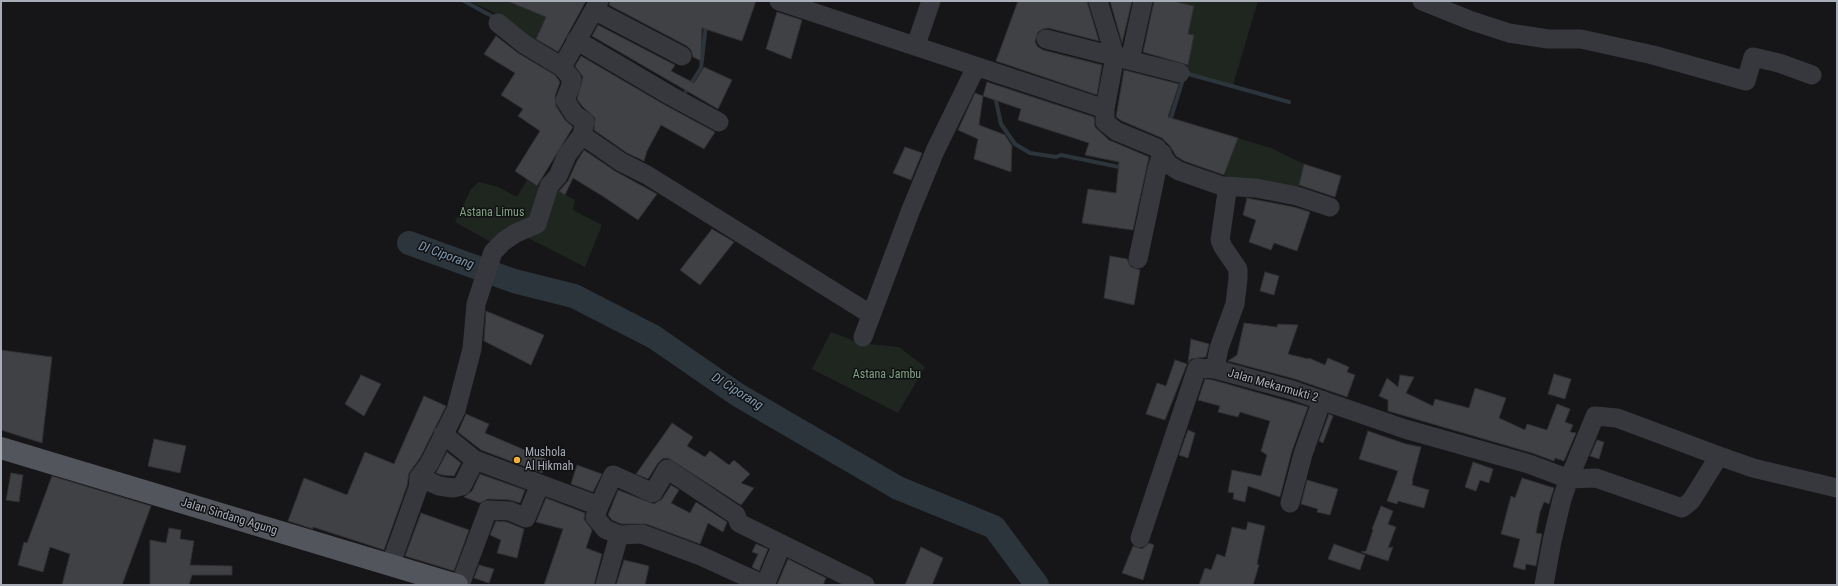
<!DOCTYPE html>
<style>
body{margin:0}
#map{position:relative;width:1838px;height:586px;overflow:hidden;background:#161618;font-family:"Roboto Condensed",sans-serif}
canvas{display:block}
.frame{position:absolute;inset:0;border:2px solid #a8adb8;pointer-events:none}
</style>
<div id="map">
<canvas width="1838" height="586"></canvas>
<div class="frame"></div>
</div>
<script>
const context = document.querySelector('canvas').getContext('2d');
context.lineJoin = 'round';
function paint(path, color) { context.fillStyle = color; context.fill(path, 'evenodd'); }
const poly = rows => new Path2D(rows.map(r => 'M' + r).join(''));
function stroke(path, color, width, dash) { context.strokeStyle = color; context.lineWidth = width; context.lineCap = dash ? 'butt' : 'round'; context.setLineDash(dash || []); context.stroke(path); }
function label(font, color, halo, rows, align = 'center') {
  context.font = font + ' "Roboto Condensed",sans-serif'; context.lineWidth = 3; context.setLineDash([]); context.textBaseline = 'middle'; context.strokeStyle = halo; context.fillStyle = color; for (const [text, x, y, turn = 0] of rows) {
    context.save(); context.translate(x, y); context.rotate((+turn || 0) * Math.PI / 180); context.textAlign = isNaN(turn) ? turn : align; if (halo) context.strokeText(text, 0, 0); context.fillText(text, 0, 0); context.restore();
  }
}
paint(poly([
 [469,1,506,1,546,17,533,45,493,12],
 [1173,1,1258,1,1233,85,1186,72,1194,35,1188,34,1194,6],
 [1238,138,1271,148,1304,164,1297,195,1222,183],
 [527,180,543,190,535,222,498,242,489,241,455,222,471,189,479,182,498,187,517,197],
 [553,188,575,200,573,210,602,225,585,267,522,235],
 [831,332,860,343,899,347,925,367,898,413,812,369]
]), '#1e261f');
stroke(poly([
 [464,1,497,19],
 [686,91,701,68,706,24],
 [995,96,1001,124,1015,144,1030,153,1056,157,1061,155,1124,168],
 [1170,121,1185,73,1289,102]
]), '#2c353c', 4);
stroke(poly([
 [409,243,514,281,574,296,654,337,738,395,898,488,994,527,1037,585]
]), '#2c353c', 24);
const building = poly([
 [507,1,586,1,558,52,536,39,546,17,507,1],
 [610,1,756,1,742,41,702,28,701,61,693,57,691,50,687,46,609,5,610,1],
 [1018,1,1087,1,1099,41,1048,28,1043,29,1038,32,1035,42,1038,47,1043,50,1102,65,1097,95,996,61,1018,1],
 [1110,1,1132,1,1122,43,1110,1],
 [1154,1,1173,1,1194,6,1188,34,1194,35,1188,65,1143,52,1154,1],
 [777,12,802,20,791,59,766,49,777,12],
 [598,25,675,65,671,71,694,83,704,67,732,80,718,109,592,36,598,25],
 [496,36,518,53,555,75,560,82,555,96,556,106,565,120,573,127,537,186,515,171,540,131,518,116,523,109,501,95,515,73,484,54,496,36],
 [581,56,665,105,715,132,704,149,661,125,647,151,644,161,627,153,594,130,595,118,582,106,577,99,583,77,575,66,581,56],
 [1124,70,1179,84,1168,117,1238,138,1224,175,1184,161,1176,156,1170,146,1162,138,1122,121,1116,117,1124,70],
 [987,82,1094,117,1095,127,1109,140,1149,157,1133,230,1082,223,1088,189,1116,193,1119,162,1085,155,1089,143,1018,120,1021,109,983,96,987,82],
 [975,93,983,96,979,125,1005,135,1012,146,1011,172,974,159,978,139,958,130,975,93],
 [905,147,922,153,911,180,893,173,905,147],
 [584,150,615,171,657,194,638,220,604,197,573,178,565,195,559,191,568,181,577,161,584,150],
 [1304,164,1341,176,1335,197,1299,185,1304,164],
 [1247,198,1294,207,1310,212,1297,251,1274,243,1271,250,1249,242,1256,220,1243,215,1247,198],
 [712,229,734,242,700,285,680,270,712,229],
 [1110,256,1127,259,1131,267,1140,270,1134,305,1104,298,1110,256],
 [1265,272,1279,276,1274,295,1260,291,1265,272],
 [486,311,544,335,531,365,484,341,486,311],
 [1244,323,1277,327,1278,324,1298,325,1288,354,1308,359,1309,358,1325,365,1328,358,1349,367,1347,372,1355,375,1347,397,1295,379,1228,361,1237,355,1244,323],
 [1191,339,1209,344,1206,357,1191,359,1188,363,1191,339],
 [1,350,52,357,42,443,1,430,1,350],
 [1175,360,1187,364,1165,420,1146,414,1157,383,1166,386,1175,360],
 [1554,374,1571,379,1565,399,1548,394,1554,374],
 [361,375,381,384,364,416,345,404,361,375],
 [1400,375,1414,377,1406,393,1433,406,1435,399,1469,408,1475,388,1506,398,1499,418,1525,430,1527,424,1547,430,1557,404,1570,409,1565,422,1573,425,1570,432,1576,433,1564,461,1555,458,1554,461,1532,453,1388,411,1388,400,1379,396,1387,378,1398,387,1400,375],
 [1205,379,1213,380,1308,407,1292,451,1280,497,1248,486,1245,502,1233,499,1234,493,1228,492,1232,470,1261,476,1267,455,1261,451,1270,421,1240,412,1238,417,1218,412,1220,406,1198,400,1205,379],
 [424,396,446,406,420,458,409,473,407,486,384,550,313,527,313,529,288,521,304,478,347,495,365,452,394,464,424,396],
 [466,414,489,424,485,433,548,460,542,473,481,450,458,432,466,414],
 [1329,414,1333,416,1323,443,1319,441,1329,414],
 [672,423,693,437,687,446,705,457,710,451,729,465,734,460,750,474,741,483,754,488,741,505,668,458,662,459,658,463,648,479,636,474,672,423],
 [1188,430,1195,433,1188,458,1179,455,1188,430],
 [1368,431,1406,444,1421,447,1412,481,1413,482,1412,485,1429,490,1424,508,1398,501,1397,504,1387,501,1398,471,1359,459,1368,431],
 [154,439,186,446,180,473,148,466,154,439],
 [1597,440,1604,442,1599,459,1590,456,1597,440],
 [447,452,461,463,454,476,442,475,436,473,447,452],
 [1473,462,1493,469,1489,483,1480,480,1476,491,1465,487,1473,462],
 [577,465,602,474,593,492,571,484,577,465],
 [11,473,23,475,19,502,6,500,11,473],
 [480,474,525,490,520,503,510,500,488,499,480,503,464,497,472,491,480,474],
 [52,476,151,506,122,585,62,585,70,554,50,547,43,572,18,565,24,542,27,543,52,476],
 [1522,478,1554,488,1549,504,1544,502,1540,512,1536,533,1542,534,1536,566,1526,564,1525,570,1513,567,1520,539,1501,534,1511,496,1515,498,1522,478],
 [1307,480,1338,489,1330,515,1317,512,1318,509,1301,504,1307,480],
 [671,485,679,490,671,503,690,513,696,502,727,522,723,532,708,523,700,544,646,524,621,524,612,520,608,515,618,490,654,504,662,499,671,485],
 [546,498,585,513,584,519,592,530,586,548,602,554,594,585,544,585,563,529,536,522,546,498],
 [1381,506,1393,511,1388,524,1396,527,1388,548,1393,547,1388,561,1361,552,1366,551,1373,530,1372,529,1381,506],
 [421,513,469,530,454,571,405,556,421,513],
 [496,521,507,522,524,529,517,558,497,553,501,540,490,535,496,521],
 [1248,522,1265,526,1257,564,1259,565,1253,585,1199,585,1205,568,1211,570,1217,554,1225,557,1232,527,1246,530,1248,522],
 [169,528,181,530,180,539,194,541,190,565,232,566,232,575,192,575,189,585,150,585,150,540,166,543,169,528],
 [1149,543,1154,545,1143,580,1122,573,1133,546,1142,549,1149,543],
 [756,544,768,549,759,571,752,567,758,554,752,552,756,544],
 [1334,544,1365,555,1360,570,1328,559,1334,544],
 [921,547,943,558,932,585,905,585,921,547],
 [788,559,826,578,823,585,777,585,788,559],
 [624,560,649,566,645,585,616,585,624,560],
 [479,565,494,569,489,583,474,578,479,565]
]);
paint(building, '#404145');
stroke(building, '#303034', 1);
stroke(poly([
 [779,1,1105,109],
 [1098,1,1115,56,1105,109,1105,122,1116,131,1157,148,1168,164,1179,171,1222,186,1227,192,1220,240,1223,247,1238,269,1238,279,1235,304,1219,348,1215,369,1292,390,1405,429,1529,464,1569,479,1562,499,1552,541,1544,585],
 [1422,1,1472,21,1509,33,1548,39,1581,39,1653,55,1746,81,1753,57,1779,63,1812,75],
 [594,10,682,56],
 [498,23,524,44,562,67],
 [1046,39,1180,73],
 [576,40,671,96,719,122],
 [916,45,931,1],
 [1130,60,1143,1],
 [582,135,585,122,574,114,565,100,570,88,572,79,562,67,599,1],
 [1222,186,1256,188,1297,196,1330,207],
 [1138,259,1157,169,1162,153],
 [863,337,910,212,935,151,976,67],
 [443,434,475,460,599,506,595,517,605,529,619,535,605,585],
 [1719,456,1617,418,1595,416,1569,479,1596,478,1682,508,1691,501,1719,456,1753,468,1837,488],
 [419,477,439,486,453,488,462,486,475,460],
 [1290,503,1303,454,1322,400],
 [599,506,613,475,653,493,667,469,736,515,739,523,865,585],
 [619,535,642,534,701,556,764,585],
 [1140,538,1197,368,1215,369],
 [390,566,418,488,419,477,429,464,456,410,472,349,476,304,493,252,504,241,516,233,537,224,549,186,558,176,567,155,582,135,621,162,647,175,870,314],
 [460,585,488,510,510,511,526,518,540,484],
 [765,585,782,544]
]), '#37383d', 19);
stroke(poly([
 [1,448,457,585]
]), '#53555c', 22);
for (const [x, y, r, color] of [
 [517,460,4,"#f2b134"]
]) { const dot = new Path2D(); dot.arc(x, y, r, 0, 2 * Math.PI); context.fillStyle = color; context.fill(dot); stroke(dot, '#111113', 1.5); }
label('12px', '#7fa381', '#111113', [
 ["Astana Limus",492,213],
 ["Astana Jambu",887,375]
]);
label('12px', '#a8adb8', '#111113', [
 ["Jalan Mekarmukti 2",1273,386,16],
 ["Jalan Sindang Agung",229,517,17]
]);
label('12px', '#a8adb8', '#111113', [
 ["Mushola",525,453],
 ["Al Hikmah",525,467]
], 'left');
label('italic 13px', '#7f9bb3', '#111113', [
 ["DI Ciporang",446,256,20],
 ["DI Ciporang",737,392,32]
]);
</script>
